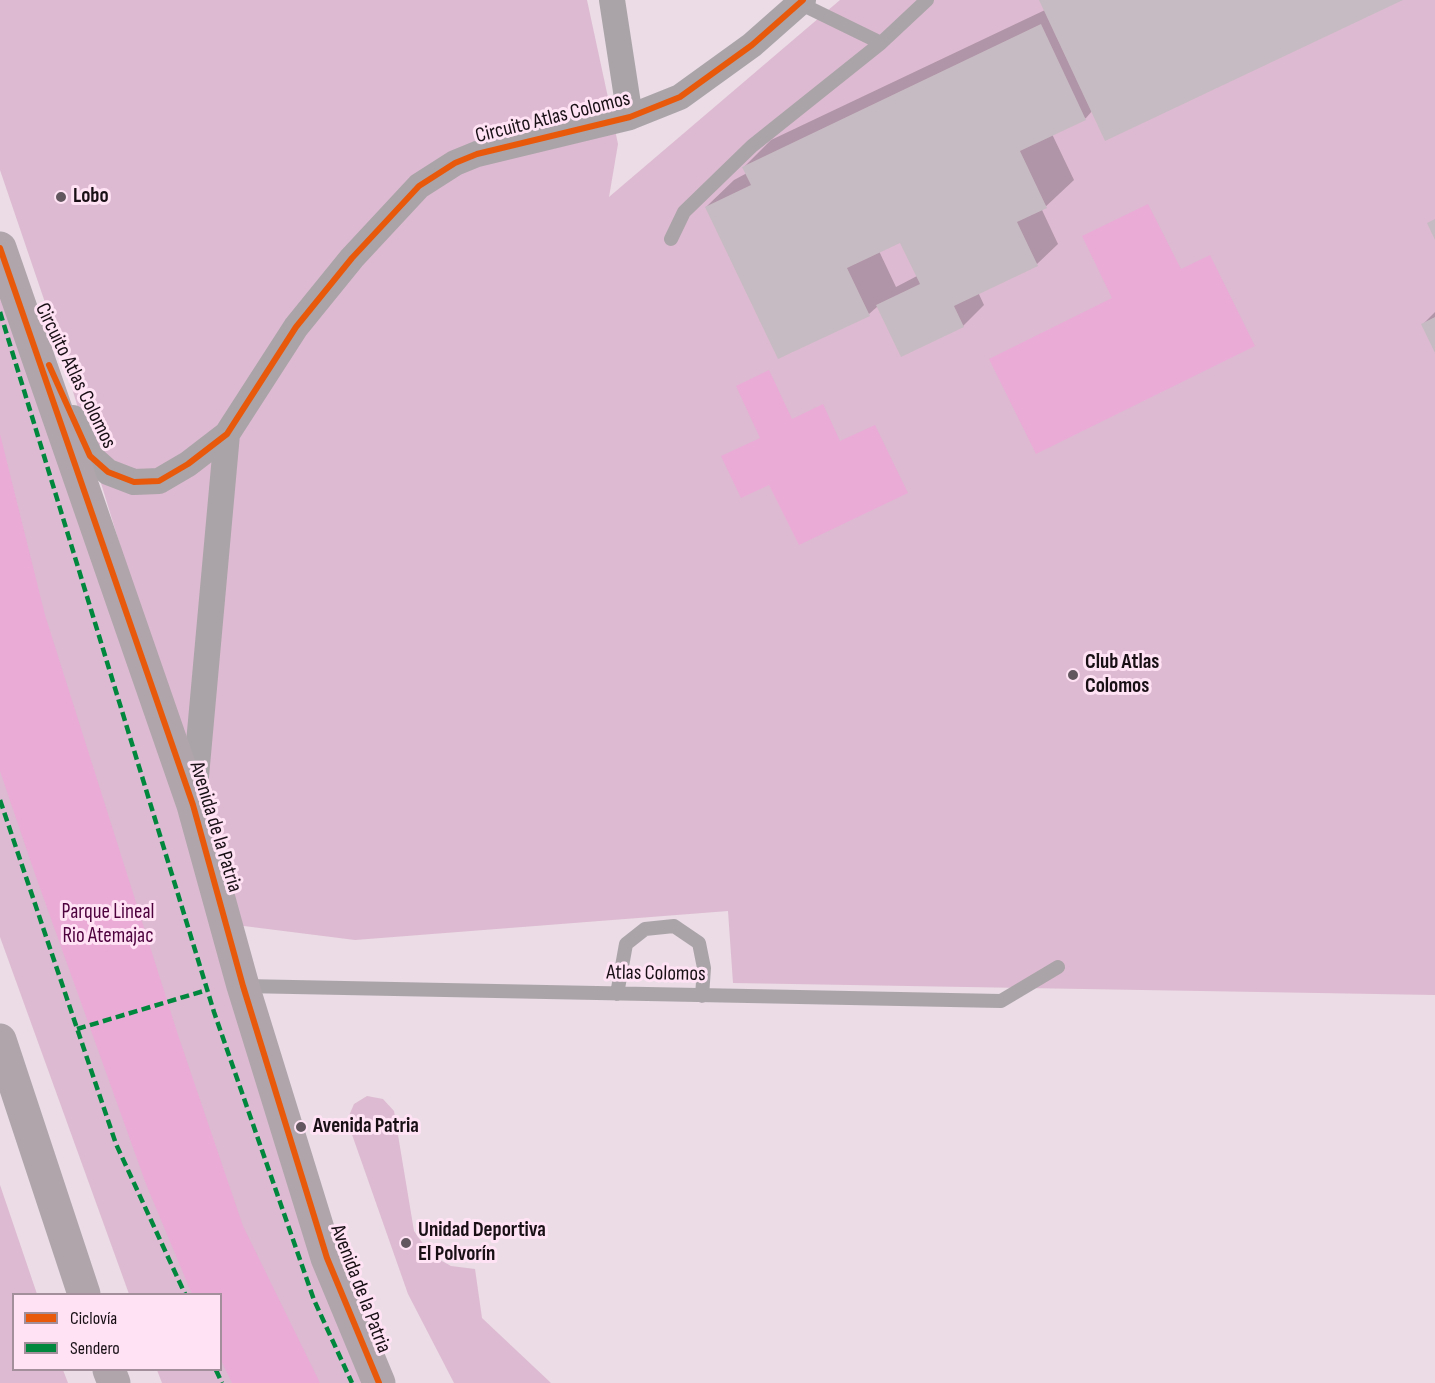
<!DOCTYPE html>
<meta charset="utf-8">
<style>
body{margin:0}
#map{position:relative;width:1435px;height:1383px;overflow:hidden;background:#ebdce6;font-family:"Sofia Sans Condensed",sans-serif}
canvas{display:block}
.legend{position:absolute;left:12px;top:1293px;width:210px;height:78px;box-sizing:border-box;background:#ffe3f5;border:2px solid #a38f9c;margin:0;padding:8px 10px;list-style:none;font-size:18px;color:#191016}
.legend li{display:flex;align-items:center;gap:12px;height:30px}
.legend b{width:30px;border:2px solid #a38f9c}
</style>
<div id="map">
<canvas width="1435" height="1383"></canvas>
<ul class="legend">
<li><b style="height:8px;background:#e8590c"></b>Ciclovía</li>
<li><b style="height:8px;background:#00873e"></b>Sendero</li>
</ul>
</div>
<script>
const context = document.querySelector('canvas').getContext('2d');
context.lineJoin = 'round';
function paint(path, color) { context.fillStyle = color; context.fill(path, 'evenodd'); }
const poly = rows => new Path2D(rows.map(r => 'M' + r).join(''));
function stroke(path, color, width, dash) { context.strokeStyle = color; context.lineWidth = width; context.lineCap = dash ? 'butt' : 'round'; context.setLineDash(dash || []); context.stroke(path); }
function label(font, color, halo, rows, align = 'center') {
  context.font = font + ' "Sofia Sans Condensed",sans-serif'; context.lineWidth = 6; context.setLineDash([]); context.textBaseline = 'middle'; context.strokeStyle = halo; context.fillStyle = color; for (const [text, x, y, turn = 0] of rows) {
    context.save(); context.translate(x, y); context.rotate((+turn || 0) * Math.PI / 180); context.textAlign = isNaN(turn) ? turn : align; if (halo) context.strokeText(text, 0, 0); context.fillText(text, 0, 0); context.restore();
  }
}
paint(poly([
 [0,0,587,0,618,144,609,197,840,0,1435,0,1435,995,733,983,728,911,355,940,236,925,53,326,0,170],
 [0,279,372,1383,162,1383,157,1370,220,1370,220,1294,129,1294,0,937],
 [367,1096,383,1099,394,1111,414,1231,431,1255,451,1266,475,1269,482,1318,551,1383,454,1383,408,1294,349,1126,348,1118,354,1104],
 [0,1185,37,1294,14,1294,14,1370,63,1370,68,1383,0,1383]
]), '#ddbad1');
paint(poly([
 [1148,204,1181,269,1210,255,1255,346,1036,454,989,359,1112,298,1082,236],
 [769,370,792,419,823,404,840,441,875,425,908,493,799,545,769,485,741,498,721,456,760,438,736,386],
 [0,434,45,615,178,1035,243,1226,320,1383,232,1383,221,1360,220,1294,192,1294,146,1184,35,874,0,771]
]), '#eaabd7');
paint(poly([
 [1040,0,1400,0,1092,111,1086,118,1052,134,1074,180,1042,210,1058,244,1037,264,978,292,984,305,963,326,901,355,878,306,869,314,706,207,734,180,747,173,744,167,771,140,1045,10],
 [901,241,917,276,896,287,879,251],
 [1435,312,1435,350,1423,324]
]), '#0003');
paint(poly([
 [1039,0,1403,0,1105,141],
 [1041,24,1086,120,1020,151,1047,208,1017,222,1038,266,954,306,964,327,901,357,876,305,920,284,900,243,847,268,870,316,778,359,705,207,751,185,742,167],
 [1435,219,1435,240,1427,223],
 [1435,317,1435,353,1421,324]
]), '#c7bbc3');
stroke(poly([
 [799,3,881,43,927,0],
 [671,239,684,212,752,146,881,43],
 [243,986,1001,1001,1058,967],
 [617,994,626,944,645,929,674,926,699,943,704,968,702,996]
]), '#aaa4a8', 14);
stroke(poly([
 [612,0,630,117],
 [73,418,90,456,108,472,134,482,159,481,188,464,227,434,296,327,352,258,419,186,455,163,477,154,630,117,680,97,752,45,803,0],
 [194,798,227,434]
]), '#aaa4a8', 26);
stroke(poly([
 [0,248,193,805,243,986,327,1258,379,1383],
 [0,1040,84,1294],
 [109,1370,114,1383]
]), '#afa5ab', 33);
stroke(poly([
 [0,312,214,1012,314,1300,352,1383],
 [0,800,116,1144,185,1294],
 [77,1029,207,990],
 [216,1370,222,1383]
]), '#00873e', 4.5, [9, 4.5]);
stroke(poly([
 [0,248,193,805,243,986,327,1258,379,1383],
 [49,365,90,456,108,472,134,482,159,481,188,464,227,434,296,327,352,258,419,186,455,163,477,154,630,117,680,97,752,45,803,0]
]), '#e8590c', 6);
for (const [x, y, r, color] of [
 [61,197,6,"#62575f"],
 [1073,675,6,"#62575f"],
 [301,1127,6,"#62575f"],
 [406,1243,6,"#62575f"]
]) { const dot = new Path2D(); dot.arc(x, y, r, 0, 2 * Math.PI); context.fillStyle = color; context.fill(dot); stroke(dot, '#ffe3f5', 2); }
label('21px', '#191016', '#ffe3f5', [
 ["Circuito Atlas Colomos",553,118,-14],
 ["Circuito Atlas Colomos",75,376,64],
 ["Avenida de la Patria",215,827,73],
 ["Atlas Colomos",656,974,1],
 ["Avenida de la Patria",360,1289,69]
]);
label('bold 21px', '#191016', '#ffe3f5', [
 ["Lobo",73,197],
 ["Club Atlas",1085,663],
 ["Colomos",1085,687],
 ["Avenida Patria",313,1127],
 ["Unidad Deportiva",418,1231],
 ["El Polvorín",418,1255]
], 'left');
label('21px', '#4e023e', '#ffe3f5', [
 ["Parque Lineal",108,913],
 ["Rio Atemajac",108,937]
]);
</script>
